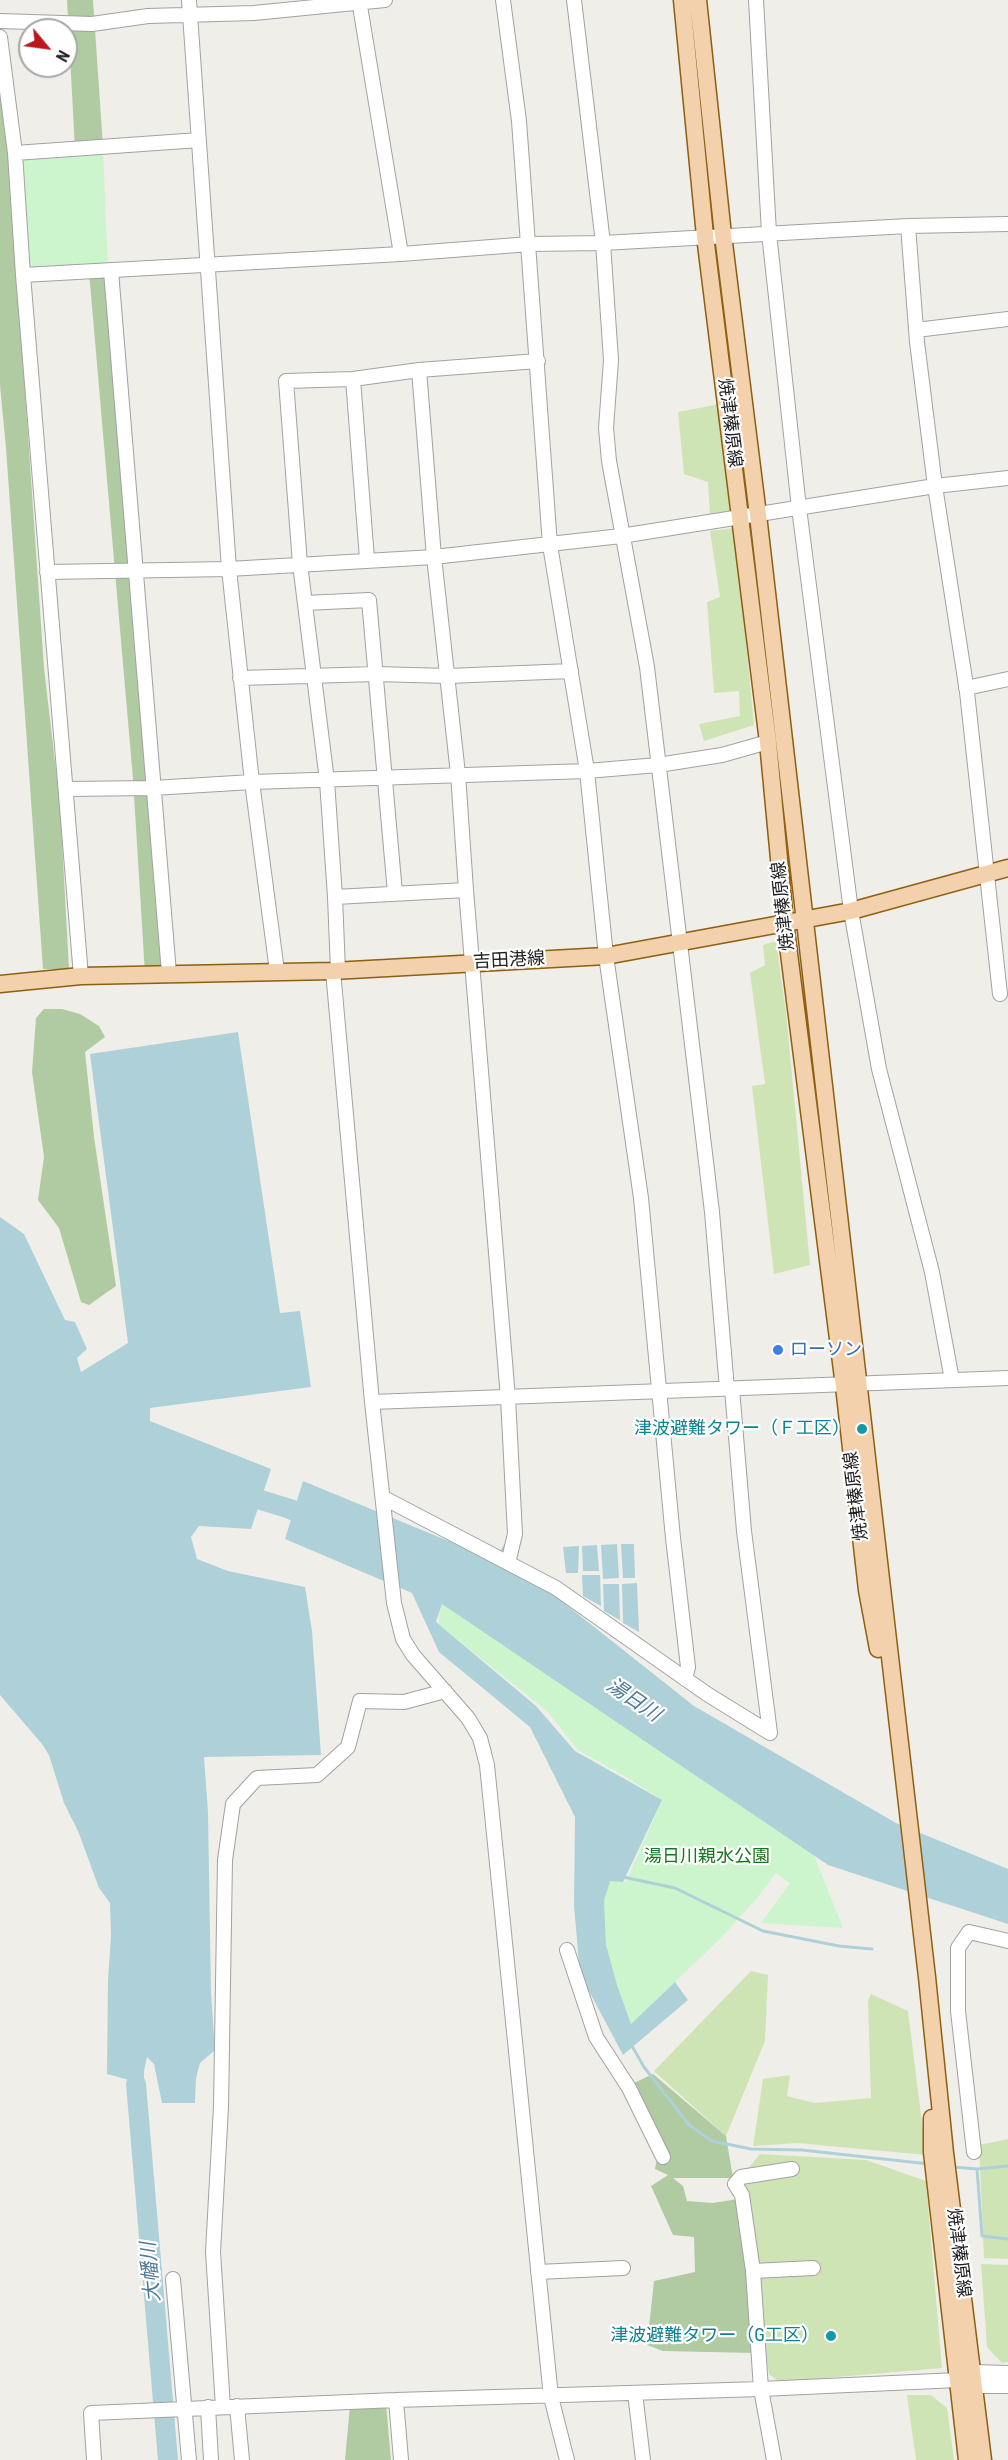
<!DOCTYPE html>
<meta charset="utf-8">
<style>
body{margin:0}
#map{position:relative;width:1008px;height:2460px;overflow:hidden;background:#f0eee9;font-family:"Roboto Condensed",sans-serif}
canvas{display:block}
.north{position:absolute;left:18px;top:18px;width:60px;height:60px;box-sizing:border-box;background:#fff;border:2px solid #a6a6a6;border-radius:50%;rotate:119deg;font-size:16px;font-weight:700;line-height:24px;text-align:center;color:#212121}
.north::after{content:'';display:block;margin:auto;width:21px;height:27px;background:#bc161e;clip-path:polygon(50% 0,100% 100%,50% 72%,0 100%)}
</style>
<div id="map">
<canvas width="1008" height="2460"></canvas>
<div class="north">N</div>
</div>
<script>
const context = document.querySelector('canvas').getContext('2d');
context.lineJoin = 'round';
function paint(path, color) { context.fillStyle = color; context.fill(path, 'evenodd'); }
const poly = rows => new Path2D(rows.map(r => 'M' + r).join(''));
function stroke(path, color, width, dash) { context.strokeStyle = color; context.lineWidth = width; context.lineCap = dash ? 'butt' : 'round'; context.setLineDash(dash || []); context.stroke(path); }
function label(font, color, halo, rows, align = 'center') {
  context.font = font + ' "Roboto Condensed","Noto Sans JP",sans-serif'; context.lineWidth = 4.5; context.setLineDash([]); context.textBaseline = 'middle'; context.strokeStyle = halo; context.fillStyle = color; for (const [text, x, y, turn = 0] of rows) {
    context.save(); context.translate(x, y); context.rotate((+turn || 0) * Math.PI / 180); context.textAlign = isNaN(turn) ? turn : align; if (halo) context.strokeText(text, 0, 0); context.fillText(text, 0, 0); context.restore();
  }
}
paint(poly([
 [720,404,732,513,710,515,708,482,684,474,678,412],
 [735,528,754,725,704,741,699,724,740,716,739,691,714,693,707,602,720,597,710,531],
 [776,941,786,1012,810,1265,774,1274,752,1086,765,1084,750,973,765,965,763,945],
 [751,1971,768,1975,765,2041,726,2136,654,2071],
 [871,1994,908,2011,926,2155,797,2143,753,2146,763,2079,790,2075,787,2096,815,2103,871,2098,868,2001],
 [1008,2139,1008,2259,984,2258,979,2145],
 [760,2154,866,2160,926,2181,942,2368,779,2382,769,2374,741,2177],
 [981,2264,1008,2265,1008,2362,1002,2363,987,2347],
 [907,2395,931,2395,947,2408,954,2460,916,2460]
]), '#cee4b5');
paint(poly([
 [67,0,93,0,103,147,75,149],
 [0,37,15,154,25,391,44,668,60,805,69,969,43,969,6,448,0,385],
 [111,271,169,973,145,974,133,779,89,272],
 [44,1009,62,1009,80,1014,99,1026,105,1037,85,1052,94,1137,116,1286,89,1305,81,1302,59,1228,38,1200,44,1157,32,1072,36,1018],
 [653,2074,726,2136,733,2178,673,2178,683,2186,687,2201,713,2203,738,2199,755,2353,663,2351,647,2345,654,2281,695,2272,694,2237,673,2235,651,2186,668,2175,655,2169,659,2147,634,2083],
 [386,2404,391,2460,345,2460,350,2406]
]), '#b0cba2');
paint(poly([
 [103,151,108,267,27,269,21,158],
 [442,1603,811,1848,843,1928,761,1923,790,1883,776,1873,757,1898,722,1937,631,2024,607,1959,603,1894,610,1880,626,1882,662,1800,626,1777,578,1750,547,1711,438,1624]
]), '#ccf4cd');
paint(poly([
 [238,1032,280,1313,300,1311,311,1387,150,1408,150,1421,271,1469,251,1529,199,1526,191,1537,197,1559,228,1571,305,1587,312,1631,321,1755,204,1757,208,1812,211,1993,215,2050,200,2063,196,2078,195,2103,162,2103,154,2064,147,2057,144,2071,144,2084,107,2074,108,1980,111,1936,110,1903,99,1888,78,1831,64,1803,49,1755,42,1744,0,1695,0,1217,24,1234,65,1320,75,1322,87,1349,77,1358,81,1372,128,1343,90,1054],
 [303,1481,526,1573,694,1706,896,1823,1008,1869,1008,1924,828,1865,442,1604,436,1622,536,1706,575,1751,662,1800,623,1882,610,1881,604,1901,606,1945,617,1985,631,2024,675,1982,688,2000,623,2055,580,1974,574,1906,575,1817,530,1727,439,1652,412,1593,285,1539],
 [617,1544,619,1578,603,1579,601,1545],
 [621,1544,634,1544,635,1578,623,1578],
 [597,1545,599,1571,583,1571,582,1546],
 [579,1546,578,1573,566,1573,563,1547],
 [582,1575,600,1575,601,1606,583,1596],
 [637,1583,639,1632,623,1623,622,1584],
 [603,1584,619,1584,620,1620,604,1611]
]), '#aed1d9');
stroke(poly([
 [501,1552,507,1543],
 [623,1877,675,1888,763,1931,839,1946,872,1949],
 [632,2046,644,2067,689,2125,712,2141,751,2149,802,2150,929,2164],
 [954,2167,977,2169,1008,2166],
 [977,2169,982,2236,1008,2239]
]), '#aed1d9', 3);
stroke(poly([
 [261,1500,290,1509,317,1521],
 [136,2084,168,2460]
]), '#aed1d9', 20);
const minor = poly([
 [189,0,229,569,252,782,277,971],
 [359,0,401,254],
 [503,0,519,121,550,545,587,771,606,956,641,1198,673,1538,688,1667,685,1679],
 [574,0,603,243,611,360,606,428,609,461,647,667,712,1212,727,1389],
 [756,0,769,233,799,508,851,911,879,1069,932,1272,952,1380],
 [0,21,92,24,148,16,254,13,385,0],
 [0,37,15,153,23,275,81,976],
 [15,153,199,140],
 [908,226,917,342,935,486,967,692,1000,994],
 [111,271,169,973],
 [23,275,401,254,530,244,603,243,908,226,1008,224],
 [916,330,1008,319],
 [419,370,434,557,458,774,466,890,508,1398,515,1534,508,1563],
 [353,379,367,559],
 [47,572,229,569,434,557,621,536,935,486,1008,478],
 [305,603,369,600,395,893],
 [240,678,376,674,448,676,571,671],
 [966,688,1008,679],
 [66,789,153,788,252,782,587,771,658,765,722,755,768,742],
 [466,890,335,897,327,781,300,564,286,381,353,379,419,370,538,361],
 [335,897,338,971],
 [333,971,372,1402,394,1603,403,1639,413,1655,468,1718,480,1738,487,1765,551,2397,567,2460],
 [372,1402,1008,1378],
 [384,1498,556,1588,707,1694,770,1733,744,1531,732,1389],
 [567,1950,596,2037,629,2088,663,2157],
 [974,2152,958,2011,958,1948,969,1932,1008,1941],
 [792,2169,741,2177,735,2184,742,2195,753,2271,761,2389,958,2380,976,2386,1008,2386],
 [753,2271,813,2268],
 [538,2272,623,2268],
 [173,2279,189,2460],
 [965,2376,973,2372,1008,2373],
 [635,2393,643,2460],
 [396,2400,401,2460],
 [237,2406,242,2460],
 [208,2407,211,2460],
 [223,2407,213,2252,221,2107,225,1860,233,1804,257,1778,317,1775,348,1747,360,1701,404,1702,445,1691],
 [94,2460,91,2413,396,2400,761,2389,774,2460]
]);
const major = poly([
 [682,0,705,236,768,742,785,922,844,1386,867,1590,878,1649],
 [698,0,723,235,758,515,927,1977,945,2153,983,2460],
 [0,984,81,976,333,971,606,956,851,911,1008,868],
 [932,2118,932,2152,967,2460]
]);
stroke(minor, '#a2a2a2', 16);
stroke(major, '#8d5f11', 19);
stroke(minor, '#fff', 14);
stroke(major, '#f2d1ac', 16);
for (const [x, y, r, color] of [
 [778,1350,6,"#3f7fe0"],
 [862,1429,6,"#0f9aa8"],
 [831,2336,6,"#0f9aa8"]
]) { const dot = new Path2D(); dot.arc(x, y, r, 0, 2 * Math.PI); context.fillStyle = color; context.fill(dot); stroke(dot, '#fff', 2); }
label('18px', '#212121', '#fff', [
 ["焼津榛原線",729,423,83],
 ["焼津榛原線",784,906,-96],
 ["吉田港線",509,961,-3],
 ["焼津榛原線",857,1496,-97],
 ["焼津榛原線",958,2253,83]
]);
label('18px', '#366cbe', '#fff', [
 ["ローソン",790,1350]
], 'left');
label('18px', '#0d838f', '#fff', [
 ["津波避難タワー（Ｆ工区）",850,1429],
 ["津波避難タワー（G工区）",819,2336]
], 'right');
label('18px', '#18761c', '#fff', [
 ["湯日川親水公園",707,1857]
]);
label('italic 20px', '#507898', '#fff', [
 ["湯日川",633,1701,34],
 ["大幡川",152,2272,-95]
]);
</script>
